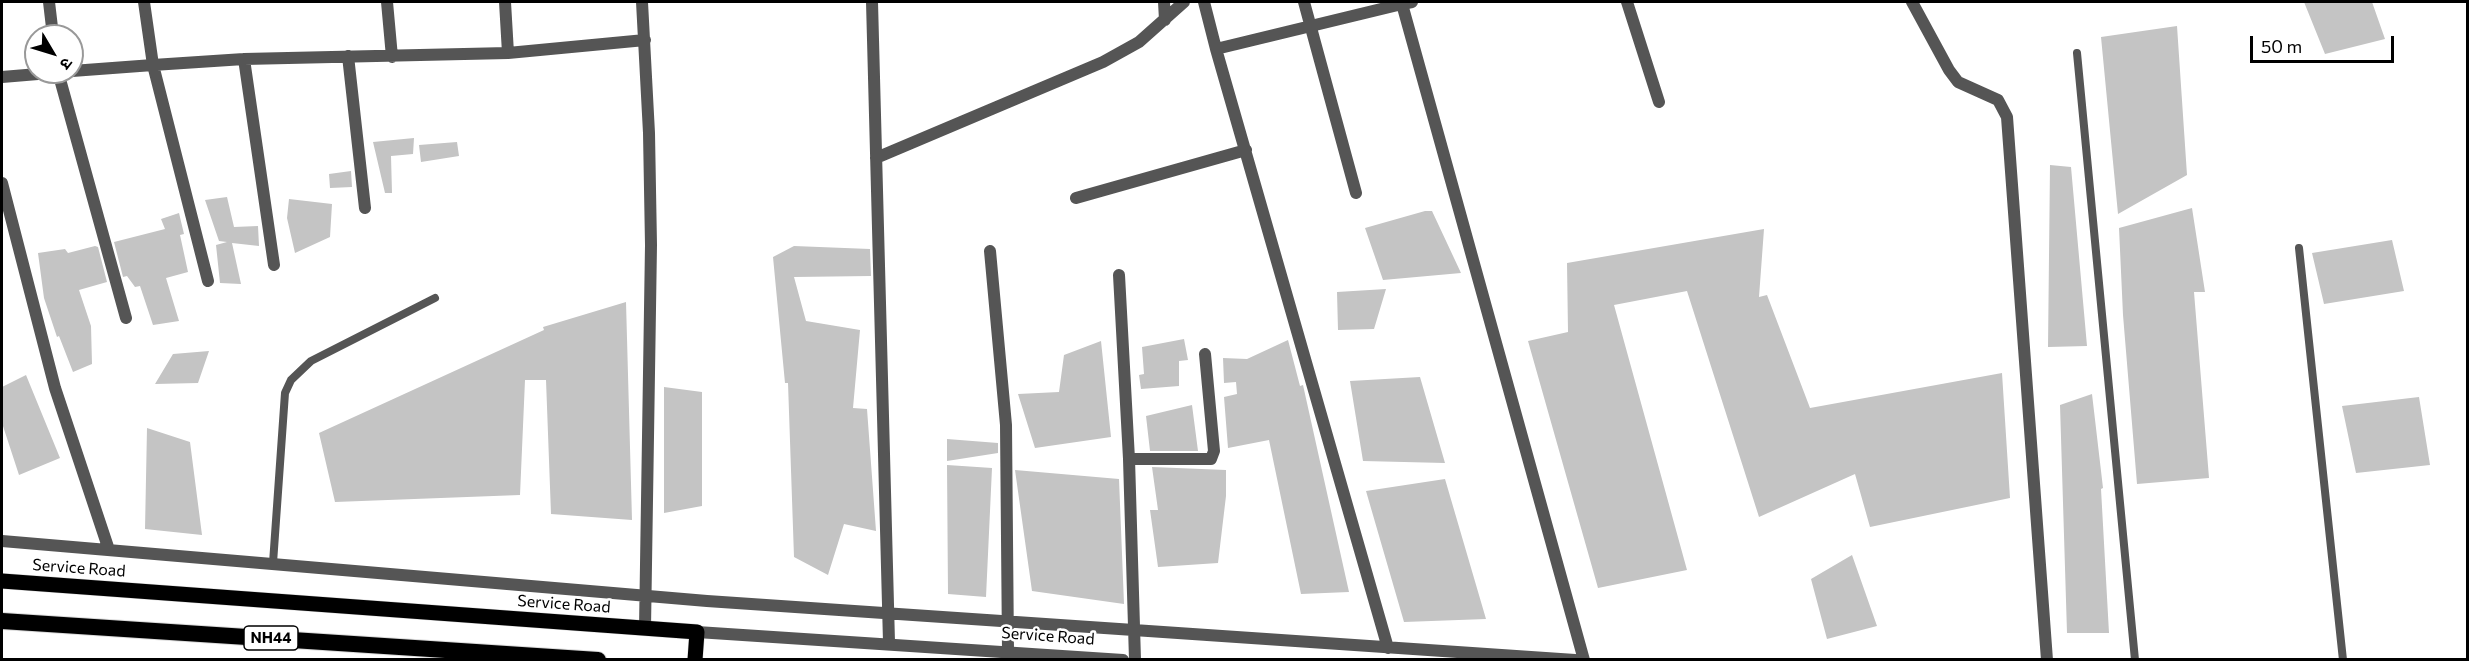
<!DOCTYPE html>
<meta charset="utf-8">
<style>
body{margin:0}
#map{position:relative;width:2469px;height:661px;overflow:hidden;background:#fff;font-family:Commissioner,"Noto Sans Devanagari",sans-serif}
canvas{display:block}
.frame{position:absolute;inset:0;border:3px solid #000;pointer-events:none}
.north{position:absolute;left:24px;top:24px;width:60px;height:60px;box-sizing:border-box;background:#fff;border:2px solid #999;border-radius:50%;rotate:128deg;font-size:16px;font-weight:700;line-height:24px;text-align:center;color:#000}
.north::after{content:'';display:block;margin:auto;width:21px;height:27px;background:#000;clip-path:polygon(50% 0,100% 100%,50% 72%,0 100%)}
.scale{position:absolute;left:2250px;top:36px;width:144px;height:27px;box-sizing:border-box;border:3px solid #000;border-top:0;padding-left:8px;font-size:18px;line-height:21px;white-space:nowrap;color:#000;-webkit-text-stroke:4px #fff;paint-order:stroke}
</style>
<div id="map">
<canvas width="2469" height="661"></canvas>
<div class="frame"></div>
<div class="north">उ</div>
<div class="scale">50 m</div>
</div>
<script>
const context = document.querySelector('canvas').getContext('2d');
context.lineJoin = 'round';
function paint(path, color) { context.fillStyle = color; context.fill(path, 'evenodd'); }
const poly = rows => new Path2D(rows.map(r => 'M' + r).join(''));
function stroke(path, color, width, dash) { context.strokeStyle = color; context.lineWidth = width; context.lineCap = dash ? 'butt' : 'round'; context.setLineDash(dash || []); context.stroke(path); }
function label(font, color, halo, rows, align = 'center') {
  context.font = font + ' Commissioner,sans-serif'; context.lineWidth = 5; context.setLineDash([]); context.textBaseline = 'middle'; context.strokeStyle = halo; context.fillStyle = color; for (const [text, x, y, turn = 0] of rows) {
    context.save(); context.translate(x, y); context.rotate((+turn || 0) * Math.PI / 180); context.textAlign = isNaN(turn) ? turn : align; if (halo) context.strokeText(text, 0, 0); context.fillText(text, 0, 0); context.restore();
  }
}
paint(poly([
 [2304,2,2372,2,2385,39,2325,54],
 [2177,26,2187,175,2118,214,2101,37],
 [414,138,413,154,391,156,392,193,385,193,373,142],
 [457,142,459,156,421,162,419,145],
 [2050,165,2071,167,2087,346,2048,347],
 [351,171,352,187,330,188,329,174],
 [227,197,234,227,258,226,259,246,232,243,241,284,220,283,216,245,227,242,219,241,205,200],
 [289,199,332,204,330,237,295,253,287,218],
 [2192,208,2205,292,2194,292,2209,478,2137,484,2123,315,2119,228],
 [1425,211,1432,211,1461,273,1383,280,1365,228],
 [179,213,184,234,180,235,188,272,166,278,179,321,153,325,140,286,135,287,127,276,123,277,114,242,165,229,161,219],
 [1764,229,1759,297,1767,295,1810,408,2002,373,2010,498,1870,527,1855,474,1759,517,1687,291,1614,305,1687,570,1598,588,1528,341,1568,332,1567,263],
 [2392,240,2404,291,2324,304,2312,253],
 [95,246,98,247,107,282,79,290,91,326,92,364,73,372,59,336,57,337,44,298,38,253,65,249,68,253],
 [794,246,870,249,871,276,794,277,806,321,860,330,853,408,867,409,876,531,844,524,828,575,794,557,788,383,785,383,773,257],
 [1386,289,1374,329,1338,330,1337,292],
 [626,302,632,520,551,514,546,380,525,380,520,495,335,502,319,433,544,330,543,327],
 [1184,339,1188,360,1179,361,1179,386,1141,389,1139,375,1144,374,1142,347],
 [1288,340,1300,386,1303,385,1349,592,1301,594,1269,440,1228,448,1224,397,1237,394,1236,382,1224,383,1223,358,1247,359],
 [1101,341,1111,437,1035,448,1018,394,1059,392,1064,355],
 [209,351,198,383,155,384,173,354],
 [26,375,60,458,19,475,2,423,2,387],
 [1420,377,1445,463,1363,461,1350,381],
 [664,387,702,392,702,506,664,513],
 [2092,394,2103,488,2101,489,2109,633,2067,633,2060,405],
 [2419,397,2430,465,2356,473,2342,406],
 [1192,405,1198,451,1150,451,1146,416],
 [147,428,190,442,202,535,145,529],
 [947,439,998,443,998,453,947,461],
 [947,465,992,468,986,597,948,594],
 [1152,467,1226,470,1226,496,1218,563,1158,567,1150,510,1158,510],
 [1015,470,1119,479,1124,604,1032,591],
 [1445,479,1486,619,1404,622,1366,491],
 [1852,555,1877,626,1827,639,1811,579]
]), '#c4c4c4');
const primary = poly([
 [2,581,697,632,695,660]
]);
const trunk = poly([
 [2,621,598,660]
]);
stroke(primary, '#dbdbdb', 16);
stroke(trunk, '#dbdbdb', 18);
stroke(poly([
 [2077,53,2135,660],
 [2299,248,2343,660],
 [273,563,285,393,291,380,311,361,435,298]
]), '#555', 8);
stroke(poly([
 [49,2,53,36],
 [144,2,153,65,244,59,508,53,645,40],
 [387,2,392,57],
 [505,2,508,53],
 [642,2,649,133,651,245,645,628],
 [872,2,889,642],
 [1164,2,1165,20],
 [1204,2,1216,49],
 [1304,2,1356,193],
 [1412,2,1402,4,1584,660],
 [1627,2,1659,102],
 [1912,2,1949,70,1958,82,1998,100,2007,117,2047,660],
 [348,56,365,208],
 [244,59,274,265],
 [72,71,153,65,208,281],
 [58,72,126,318],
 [2,77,62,72],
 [876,158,1103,62,1139,42,1184,2],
 [2,183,55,388,109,550],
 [1076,198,1246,150],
 [990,251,1006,425,1008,651],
 [1119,275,1129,459,1135,660],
 [1129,459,1211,459,1214,451,1205,354],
 [2,541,707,601,1575,660],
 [1388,648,1216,49,1402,4,1402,2]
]), '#555', 12);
stroke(poly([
 [697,632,1123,660]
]), '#555', 12);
stroke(primary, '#000', 15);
stroke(trunk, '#000', 16);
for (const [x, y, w] of [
 [271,638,54]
]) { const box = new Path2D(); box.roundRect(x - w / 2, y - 12, w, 24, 4.5); context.fillStyle = '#fff'; context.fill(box); stroke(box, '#000', 1.5); }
label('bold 15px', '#000', null, [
 ["NH44",271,638]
]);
label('16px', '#000', '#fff', [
 ["Service Road",79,568,4],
 ["Service Road",564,604,4],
 ["Service Road",1048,636,4]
]);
</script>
